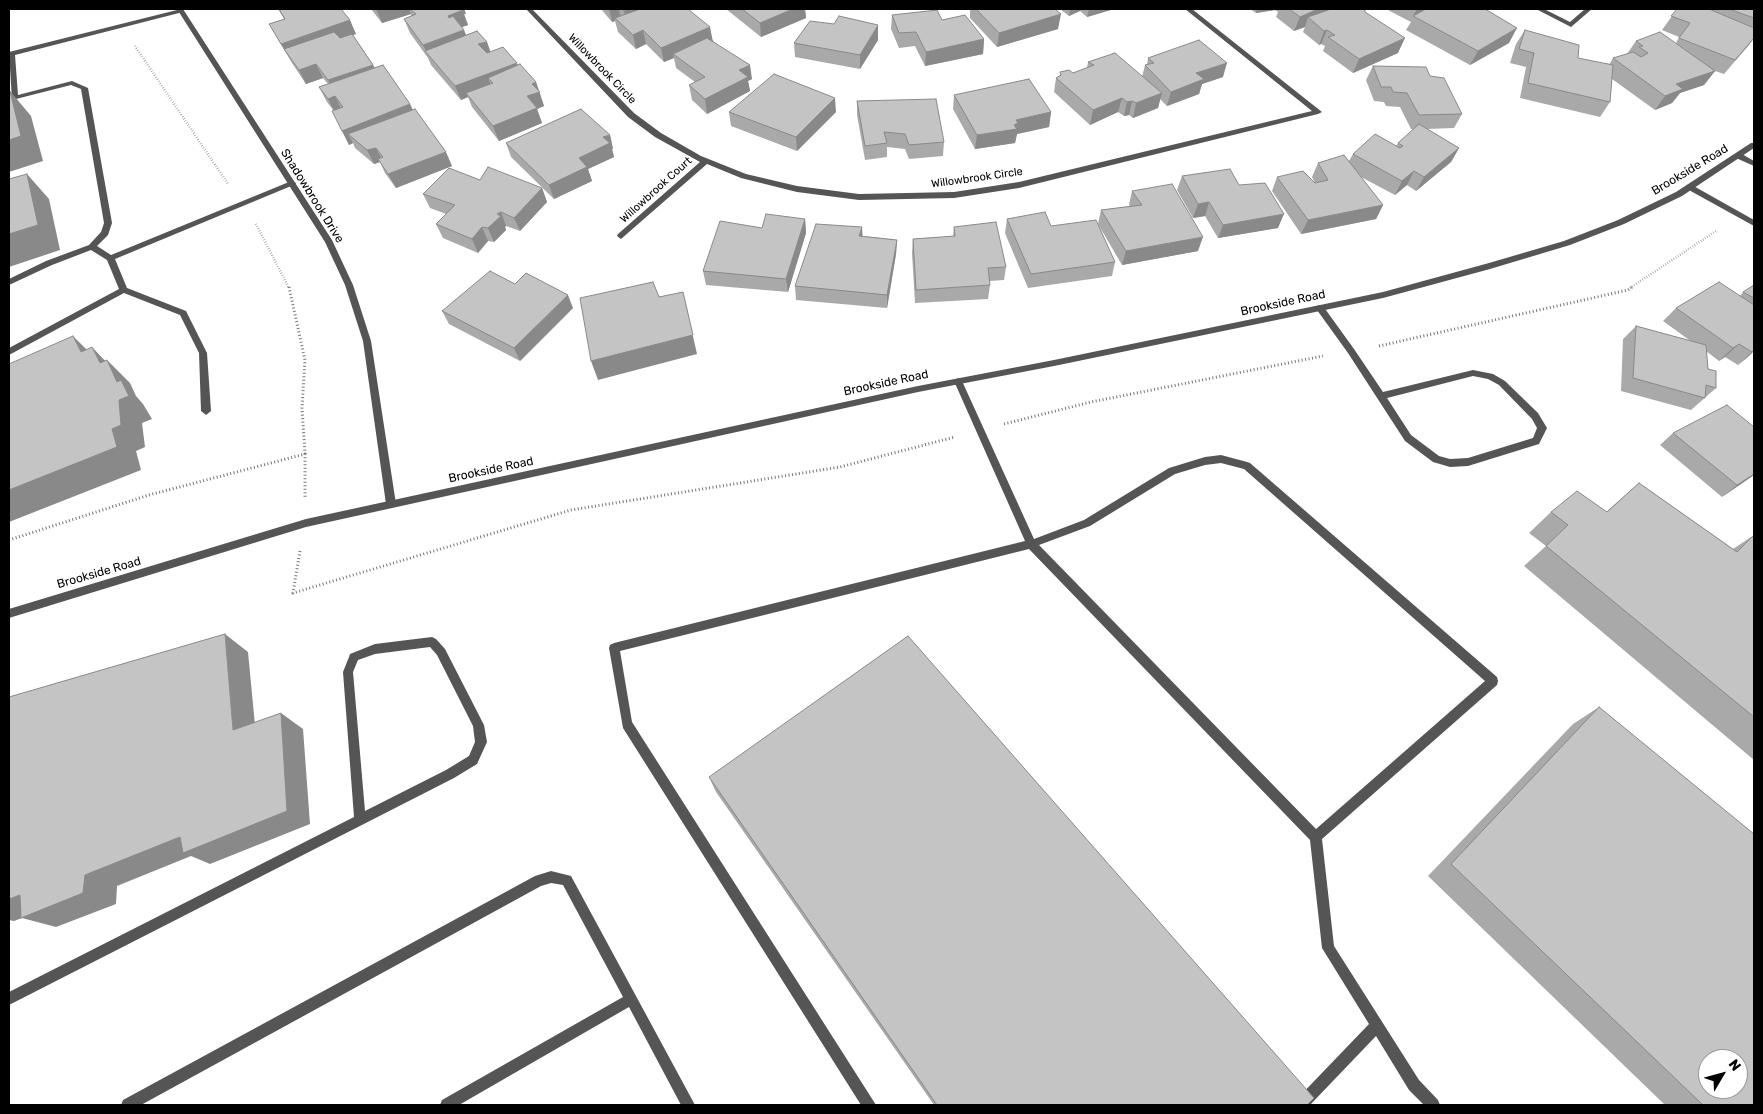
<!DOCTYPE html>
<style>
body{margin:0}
#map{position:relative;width:1763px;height:1114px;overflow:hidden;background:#fff;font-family:Rubik,sans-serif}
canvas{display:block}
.frame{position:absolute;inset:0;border:10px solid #000;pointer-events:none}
.north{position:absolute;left:1698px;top:1049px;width:50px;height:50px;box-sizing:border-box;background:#fff;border:1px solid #999;border-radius:50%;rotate:53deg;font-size:14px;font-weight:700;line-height:20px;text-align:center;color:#000}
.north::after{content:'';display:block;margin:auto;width:18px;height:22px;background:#000;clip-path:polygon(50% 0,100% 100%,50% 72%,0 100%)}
</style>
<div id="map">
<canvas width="1763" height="1114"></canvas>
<div class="frame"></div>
<div class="north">N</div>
</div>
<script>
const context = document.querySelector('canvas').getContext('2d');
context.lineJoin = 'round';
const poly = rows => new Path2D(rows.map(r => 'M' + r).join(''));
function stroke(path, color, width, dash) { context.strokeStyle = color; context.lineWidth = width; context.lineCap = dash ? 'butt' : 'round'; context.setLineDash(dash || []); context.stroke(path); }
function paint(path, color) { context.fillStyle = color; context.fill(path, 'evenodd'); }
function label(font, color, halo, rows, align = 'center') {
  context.font = font + ' Rubik,sans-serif'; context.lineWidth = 4; context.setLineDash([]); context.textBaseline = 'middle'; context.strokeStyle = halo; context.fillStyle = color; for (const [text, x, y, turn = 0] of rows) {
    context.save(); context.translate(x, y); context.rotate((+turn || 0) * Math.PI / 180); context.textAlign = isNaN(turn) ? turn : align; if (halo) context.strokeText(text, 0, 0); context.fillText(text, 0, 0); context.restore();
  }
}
stroke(poly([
 [135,46,228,184],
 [256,224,289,288],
 [1630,288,1716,231]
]), '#777', 2.5, [0.5, 2]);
stroke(poly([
 [289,287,305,360,302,408,305,454],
 [1379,346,1628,290,1632,287],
 [1004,424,1091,402,1323,356],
 [9,540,149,495,305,454,305,498],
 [300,551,293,593,571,510,840,467,955,437]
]), '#777', 3, [1, 2.5]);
paint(poly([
 [181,9,183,10,183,12,15,55,18,95,72,81,88,88,112,223,108,235,97,246,111,255,289,182,295,182,296,184,115,259,127,288,186,311,207,353,211,411,206,415,201,411,199,353,180,315,124,293,9,355,9,348,119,289,107,260,91,250,52,265,9,285,9,279,46,261,89,245,101,232,104,223,81,89,71,85,12,100,9,52,181,9],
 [1320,305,1323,306,1354,349,1383,392,1473,370,1493,374,1505,381,1538,413,1547,428,1539,444,1468,466,1450,467,1433,462,1405,441,1348,353,1317,310,1317,306,1320,305],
 [1473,376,1488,379,1499,385,1532,419,1537,428,1533,438,1468,458,1450,459,1439,456,1411,435,1387,398,1473,376],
 [958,378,962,381,1034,539,1084,520,1169,468,1205,457,1221,455,1247,462,1250,463,1497,677,1498,681,1497,685,1322,839,1334,946,1419,1080,1438,1100,1440,1105,1424,1105,1409,1090,1376,1036,1310,1105,1294,1105,1296,1100,1369,1024,1322,948,1310,840,1029,549,620,651,632,722,876,1105,861,1105,623,728,609,648,610,645,614,643,1025,541,954,381,958,378],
 [1221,463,1244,469,1485,681,1316,829,1039,545,1090,526,1175,474,1205,465,1221,463],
 [432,637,436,639,445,649,484,725,487,742,477,764,454,778,9,1005,9,992,354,817,343,672,349,657,350,654,375,644,432,637],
 [430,647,437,655,473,726,475,742,469,756,446,770,365,811,353,672,358,660,375,654,430,647],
 [551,871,571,876,695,1105,681,1105,629,1007,459,1105,440,1105,442,1100,623,997,563,885,551,883,541,886,141,1105,121,1105,123,1100,535,876,551,871]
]), '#555');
paint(poly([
 [177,9,183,9,332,240,353,285,371,341,396,504,394,507,388,507,386,504,363,341,345,285,325,242,177,9],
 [526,9,532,9,634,113,661,133,701,156,746,174,797,186,859,194,954,192,1019,182,1312,111,1185,9,1192,9,1322,112,1318,114,1019,188,954,198,859,200,797,192,741,178,707,164,621,239,617,236,618,234,700,162,655,137,628,117,526,9],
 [1536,9,1544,9,1570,22,1585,9,1592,9,1571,27,1536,9],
 [1736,154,1742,154,1754,161,1754,166,1736,158,1736,154],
 [1690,184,1754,220,1754,226,1687,189,1687,185,1690,184]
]), '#555');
paint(poly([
 [1751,143,1754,143,1754,148,1682,196,1624,224,1570,245,1490,269,1383,298,1054,366,918,392,306,527,9,618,9,609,306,519,918,386,1054,360,1383,292,1489,263,1564,241,1618,220,1676,192,1751,143]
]), '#555');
paint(poly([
 [278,9,341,9,356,34,353,35,375,68,410,104,413,110,452,166,396,188,385,173,380,162,374,164,355,148,353,143,349,145,334,111,327,102,319,87,328,84,323,78,306,84,292,63,269,24,284,19],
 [371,9,464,9,466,14,464,14,468,25,462,27,464,30,466,35,487,42,490,52,518,65,536,82,544,106,537,109,542,123,499,141,472,107,468,97,461,100,431,65,428,58,410,33,404,19,411,16,411,14,382,23],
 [601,9,688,9,713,41,752,79,748,81,750,91,707,114,692,100,689,85,695,82,676,68,674,58,664,62,646,44,636,49,618,32,615,21,612,22],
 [726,9,805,9,806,18,761,37],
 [970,9,1055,9,1058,29,997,47,970,18],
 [1060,9,1114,9,1087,17,1080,11,1069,16],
 [1250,9,1365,9,1365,12,1398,53,1353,73,1323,51,1325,46,1321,44,1319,45,1303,32,1305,27,1294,31,1276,17,1278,12,1275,10,1256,13],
 [1386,9,1487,9,1487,10,1509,43,1470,65,1406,30,1411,22],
 [1677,9,1754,9,1754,38,1724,74,1715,71,1704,85,1680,93,1672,103,1655,110,1612,79,1610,102,1600,117,1520,98,1526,67,1510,63,1516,44,1525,30,1578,58,1609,65,1613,58,1627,54,1636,41,1676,43,1679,37,1662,30],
 [892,15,942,20,984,39,983,54,925,66,915,46,899,48,891,29],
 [878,40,860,69,795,57,794,43],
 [1148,58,1223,77,1202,84,1199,94,1167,106,1160,99,1158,108,1133,118,1129,115,1124,116,1118,112,1090,125,1054,92,1056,78,1060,76,1060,72,1073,73,1087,68,1088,62,1142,77,1145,65,1147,65],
 [1373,66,1430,76,1462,114,1454,128,1427,129,1459,148,1451,162,1416,191,1407,185,1395,195,1361,177,1383,205,1376,219,1301,234,1272,191,1277,177,1315,183,1312,177,1318,163,1349,161,1353,154,1396,146,1398,143,1414,129,1411,129,1400,107,1386,106,1384,102,1374,101,1366,80],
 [954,95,1051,112,1049,127,1017,134,1015,143,975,149,953,109],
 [857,101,944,142,943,156,909,159,905,149,887,147,887,157,865,160,857,115],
 [729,112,836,112,797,151,731,126],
 [610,135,613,149,612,149,614,157,588,169,592,181,554,199,511,157,506,143],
 [1182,176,1239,185,1278,228,1218,238,1205,216,1193,218,1177,190],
 [480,180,542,188,547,202,520,231,506,226,505,227,506,230,494,242,488,241,478,253,443,238,436,224,446,214,430,208,423,194],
 [1132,191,1198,251,1122,265,1098,224,1101,210,1130,206,1129,205],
 [805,219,806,233,788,292,706,285,703,271,762,228],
 [1007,219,1051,226,1115,262,1112,276,1028,288,1005,233],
 [954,227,1006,267,1004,280,989,281,990,285,988,299,915,303,912,253,913,239,953,237],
 [863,236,897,240,896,254,887,308,796,300,795,286],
 [515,284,573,308,520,361,449,324,442,311],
 [1754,285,1754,351,1738,365,1725,357,1719,361,1706,351,1708,369,1716,388,1691,410,1621,391,1623,339,1636,326,1692,342,1663,321,1676,308,1740,296,1743,292],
 [1673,433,1754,475,1722,497,1660,445],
 [1639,483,1733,549,1754,535,1754,760,1524,566,1546,546,1529,533,1551,512,1606,512],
 [1599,707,1754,1105,1665,1105,1428,876,1573,724],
 [709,777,1307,1105,934,1105,716,792]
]), '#a9a9a9');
paint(poly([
 [376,9,409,9,411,14,382,23],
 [456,9,464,9,466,14,464,14,468,25,454,30,448,16],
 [609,9,619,9,621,19,615,18,615,21,612,22],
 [630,9,655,9,627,25,624,11],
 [793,9,805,9,806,18,761,37,760,23],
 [1070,9,1081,9,1080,11,1069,16],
 [1089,9,1114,9,1087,17],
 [1257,9,1275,9,1275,10,1256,13],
 [1318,9,1334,9,1308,17,1305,27,1294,31,1300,17],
 [1417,9,1431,9,1413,16],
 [1061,14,1058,29,997,47,999,33],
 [350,20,356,34,290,57,284,49,289,58,281,44],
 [878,25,878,40,860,69,860,55],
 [710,27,713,42,673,54,674,58,664,62,661,48],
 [1517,28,1509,43,1470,65,1478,51],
 [464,30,469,44,426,51,423,45],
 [643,30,646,44,636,49,633,35],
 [1327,30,1321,44,1319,45,1324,31],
 [1405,38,1398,53,1353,73,1359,59],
 [1754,38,1749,45,1724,74],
 [984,39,983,54,925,66,926,52],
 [487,42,492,56,483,58,478,44],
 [517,63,521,77,493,83,488,78,492,88,466,93,468,97,461,100,455,86],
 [1227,63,1223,77,1202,84,1199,94,1167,106,1171,92,1196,73],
 [316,64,323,78,306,84,299,70],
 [373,65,380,79,335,94,328,80],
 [750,65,752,79,748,81,750,91,707,114,705,99,739,70],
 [1715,71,1704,85,1680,93,1672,103,1655,110,1665,96,1676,84],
 [536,82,544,106,537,109,542,123,499,141,493,126,532,84],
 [10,91,31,116,43,161,9,172,9,140],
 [1162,93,1158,108,1133,118,1136,103],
 [335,96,342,111,335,113,328,99],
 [835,98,836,112,797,151,796,137],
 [1122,98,1118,112,1090,125,1093,110],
 [1132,101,1129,115,1124,116,1127,102],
 [410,104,416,118,348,134,353,143,349,145,342,131],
 [1051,112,1049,127,1017,134,1015,143,975,149,977,135,1016,120],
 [610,135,613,149,612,149,614,157,588,169,592,181,554,199,549,185,603,137],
 [376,148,383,162,378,159,380,162,374,164,367,150],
 [1459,148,1451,162,1416,191,1424,177],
 [446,152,452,166,396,188,388,174],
 [1414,171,1407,185,1395,195,1402,181],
 [27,174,49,199,60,250,9,267,9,234],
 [542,188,547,202,520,231,514,218],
 [1209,202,1205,216,1193,218,1198,204],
 [1383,205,1376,219,1301,234,1308,220],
 [501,212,506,226,505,227,506,230,494,242,488,228,497,214],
 [1284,214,1278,228,1218,238,1223,225],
 [805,219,806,233,788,292,786,279],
 [482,227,488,241,478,253,472,239],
 [862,227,863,241,859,236],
 [1203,237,1198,251,1122,265,1126,251],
 [897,240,896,254,887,308,887,295],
 [683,292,697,354,598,380,591,361],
 [568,295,573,308,520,361,514,348],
 [73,336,97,360,81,352],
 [1739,344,1725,357,1719,361,1733,348],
 [92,347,109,365,107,360,130,383,136,396,143,404,152,419,142,423,145,447,136,451,141,470,9,522,9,490,112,429,100,363],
 [1754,350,1754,351,1748,357,1738,365],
 [1754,474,1754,475,1722,497,1737,485],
 [225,634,248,652,257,746,233,730],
 [281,713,303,729,310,824,210,864,191,856,117,886,116,904,56,927,22,918,14,921,9,920,9,899,20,895,85,875]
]), '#898989');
const building = poly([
 [279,9,341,9,350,20,281,44,269,24,285,19,279,9],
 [410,9,461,9,463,10,448,16,449,18,453,16,464,30,423,45,404,19,416,14,410,9],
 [622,9,630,9,624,11,622,9],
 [640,9,688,9,710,27,661,48,643,30,633,35,615,18,640,9],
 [742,9,793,9,760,23,742,9],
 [976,9,1055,9,1061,14,999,33,976,9],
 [1289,9,1318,9,1300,17,1289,9],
 [1331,9,1365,9,1365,12,1405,38,1359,59,1328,37,1335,35,1327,30,1324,31,1308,17,1331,9],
 [1426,9,1485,9,1517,28,1478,51,1413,16,1426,9],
 [1677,9,1709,9,1754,28,1754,38,1735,60,1679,38,1690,23,1671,16,1677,9],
 [1729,9,1754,9,1754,18,1729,9],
 [937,10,942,20,965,15,984,39,926,52,916,32,899,33,892,15,937,10],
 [839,16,878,25,860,55,794,43,810,21,834,24,839,16],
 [1525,30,1579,45,1578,58,1613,65,1610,102,1528,83,1534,53,1519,49,1525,30],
 [477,31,487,42,478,44,487,53,503,47,517,63,455,86,425,51,477,31],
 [334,32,340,38,352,34,373,65,328,80,316,64,299,70,284,49,334,32],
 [1660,32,1715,71,1676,84,1683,89,1665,96,1613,58,1633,52,1641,57,1648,53,1639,47,1643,46,1636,41,1660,32],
 [707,38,750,65,739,70,748,77,705,99,689,85,705,77,673,54,707,38],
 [1199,40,1227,63,1196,73,1204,79,1171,92,1145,65,1154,63,1148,58,1199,40],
 [1115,53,1162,93,1136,103,1132,101,1127,102,1122,98,1093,110,1056,78,1061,75,1060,72,1069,70,1073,73,1094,65,1088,62,1115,53],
 [520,64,536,82,532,84,540,92,527,96,537,108,493,126,466,93,493,83,488,78,520,64],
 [383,65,410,104,342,131,332,111,343,107,335,96,328,99,319,87,383,65],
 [1373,66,1426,67,1430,76,1444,78,1462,114,1419,115,1407,93,1393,92,1391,87,1381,87,1373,66],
 [774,74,835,98,796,137,729,112,774,74],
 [1029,79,1051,112,1016,120,1018,123,1014,125,1017,129,977,135,954,95,1029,79],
 [9,91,10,91,21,136,9,140,9,91],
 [936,99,944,142,909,145,905,134,884,132,887,143,865,146,857,101,936,99],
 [415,109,446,152,388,174,378,159,383,157,376,148,367,150,348,134,415,109],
 [581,109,610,135,603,137,610,143,579,158,587,167,549,185,506,143,581,109],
 [1419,124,1459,148,1424,177,1414,171,1402,181,1353,154,1375,134,1400,148,1403,146,1398,143,1419,124],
 [1344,155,1383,205,1308,220,1277,177,1303,171,1315,183,1328,180,1318,163,1344,155],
 [488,167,542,188,514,218,501,212,497,214,501,216,488,228,482,227,472,239,436,224,455,205,423,194,449,168,480,180,488,167],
 [1230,169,1239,185,1265,183,1284,214,1223,225,1209,202,1198,204,1182,176,1230,169],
 [27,174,38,225,9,234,9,179,27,174],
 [1172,184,1203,237,1126,251,1101,210,1142,205,1132,191,1172,184],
 [1045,212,1051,226,1096,220,1115,262,1031,274,1007,219,1045,212],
 [766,214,805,219,786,279,703,271,720,221,762,228,766,214],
 [996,222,1006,267,988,268,990,285,916,290,913,239,955,236,954,227,996,222],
 [816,224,862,227,859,236,897,240,887,295,795,286,816,224],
 [490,271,515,284,526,273,568,295,514,348,442,311,490,271],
 [653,282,659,297,683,292,693,335,591,361,580,298,653,282],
 [1719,282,1754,305,1754,350,1752,352,1739,344,1733,348,1676,308,1719,282],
 [1754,285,1754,298,1743,292,1754,285],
 [1636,326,1706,345,1708,369,1716,371,1716,388,1706,385,1705,398,1633,378,1636,326],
 [73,336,81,352,92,347,100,363,107,360,117,382,121,380,129,396,119,400,121,425,112,429,117,447,9,490,9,364,73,336],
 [1727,405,1754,427,1754,474,1737,485,1673,433,1727,405],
 [1639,483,1737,552,1754,535,1754,717,1546,546,1568,525,1551,512,1577,491,1607,512,1639,483],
 [225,634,233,730,281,713,287,811,183,853,180,837,85,875,83,893,21,918,20,895,9,899,9,697,225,634],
 [908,636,1314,1098,1307,1105,937,1105,709,777,908,636],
 [1599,707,1754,834,1754,1105,1703,1105,1451,864,1599,707],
 [1708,1059,1738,1059,1738,1089,1708,1089,1708,1059]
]);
paint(building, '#c4c4c4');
stroke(building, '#898989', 1);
label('11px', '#000', '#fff', [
 ["Willowbrook Circle",602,69,46],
 ["Willowbrook Circle",977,178,-8],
 ["Willowbrook Court",656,190,-42]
]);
label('12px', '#000', '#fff', [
 ["Brookside Road",1690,170,-31],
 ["Shadowbrook Drive",312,196,58],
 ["Brookside Road",1283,303,-12],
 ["Brookside Road",886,383,-12],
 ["Brookside Road",491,470,-12],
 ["Brookside Road",99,573,-16]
]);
</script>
